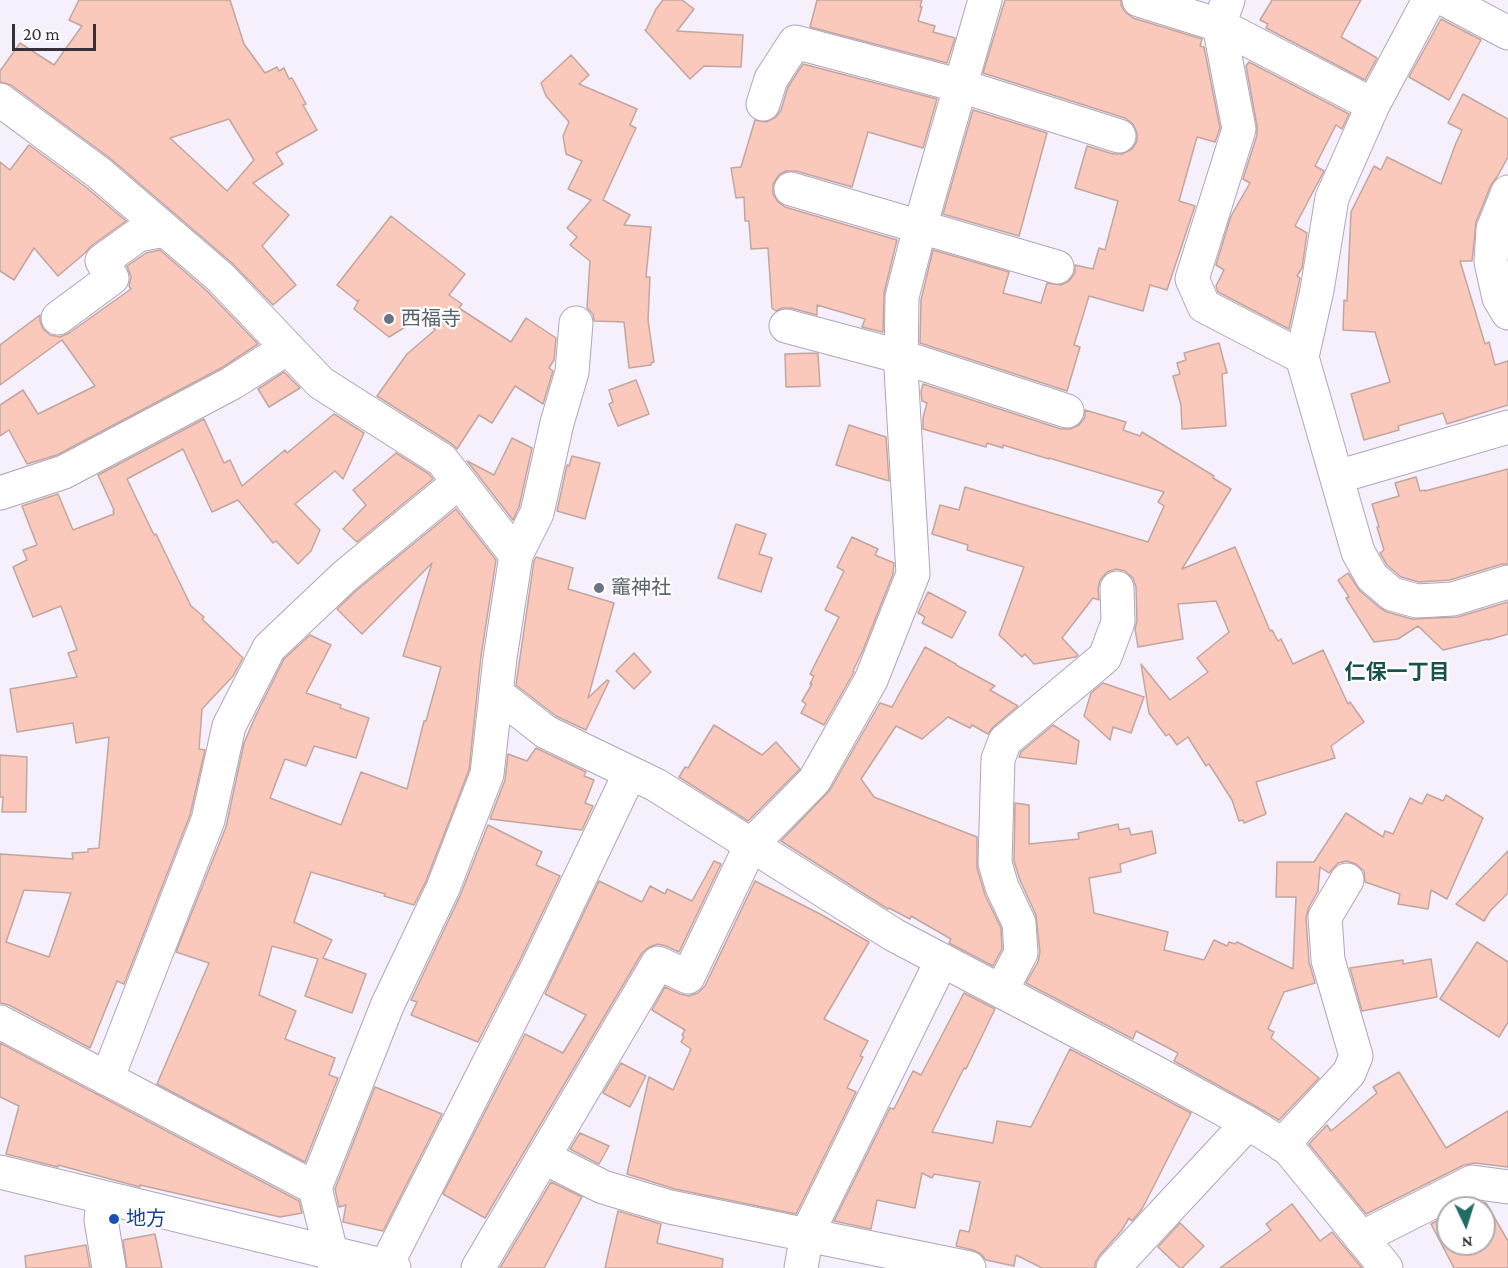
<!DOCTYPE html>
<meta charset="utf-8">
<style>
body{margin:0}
#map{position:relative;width:1508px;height:1268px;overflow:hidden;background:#f6effc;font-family:"Crimson Pro",serif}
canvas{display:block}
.north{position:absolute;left:1436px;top:1196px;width:60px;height:60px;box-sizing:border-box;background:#fff;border:2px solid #aeacb0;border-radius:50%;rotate:176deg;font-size:16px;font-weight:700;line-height:24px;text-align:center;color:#353039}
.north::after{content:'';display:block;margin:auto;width:21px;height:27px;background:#236c65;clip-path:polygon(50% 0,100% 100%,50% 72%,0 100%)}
.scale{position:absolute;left:12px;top:24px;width:84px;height:27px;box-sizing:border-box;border:3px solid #353039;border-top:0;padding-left:8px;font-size:18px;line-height:21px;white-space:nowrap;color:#353039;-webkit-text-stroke:4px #fff;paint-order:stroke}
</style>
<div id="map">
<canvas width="1508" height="1268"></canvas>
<div class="north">N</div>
<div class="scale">20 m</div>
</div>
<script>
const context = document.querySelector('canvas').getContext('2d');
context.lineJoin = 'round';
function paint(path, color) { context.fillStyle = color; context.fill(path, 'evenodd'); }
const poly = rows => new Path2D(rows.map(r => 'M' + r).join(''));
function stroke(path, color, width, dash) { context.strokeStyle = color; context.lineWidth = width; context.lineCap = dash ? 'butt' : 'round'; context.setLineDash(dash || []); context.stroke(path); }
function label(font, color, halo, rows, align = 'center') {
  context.font = font + ' "Crimson Pro","Noto Sans JP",serif'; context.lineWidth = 4.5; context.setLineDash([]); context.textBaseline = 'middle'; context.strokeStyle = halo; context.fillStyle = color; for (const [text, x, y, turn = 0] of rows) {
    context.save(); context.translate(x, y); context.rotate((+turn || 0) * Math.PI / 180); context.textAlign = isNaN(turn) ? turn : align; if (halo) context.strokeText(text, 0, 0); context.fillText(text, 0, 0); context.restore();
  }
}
const building = poly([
 [79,0,230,0,244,44,265,73,277,67,279,71,284,68,289,79,292,78,306,104,303,105,317,130,276,153,283,164,253,183,289,215,262,246,296,285,273,305,232,263,111,159,11,85,0,82,0,71,20,43,54,65,82,26,69,20,79,0],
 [229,119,254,160,227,191,170,138,229,119],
 [663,0,682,0,694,9,677,31,743,35,741,67,704,66,690,79,645,30,646,30,656,9,663,0],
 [817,0,922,0,920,7,922,7,918,21,935,26,933,32,955,38,947,63,810,27,817,0],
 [1005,0,1121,0,1121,5,1125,12,1133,18,1202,39,1200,46,1204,47,1220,128,1215,142,1197,137,1179,201,1195,206,1167,290,1150,285,1143,311,1089,296,1074,345,1080,347,1067,391,920,343,921,300,933,250,1009,272,1003,293,1041,303,1047,283,1061,285,1069,281,1075,273,1075,265,1093,269,1099,248,1105,250,1118,201,1075,188,1087,146,1113,154,1122,154,1132,149,1137,141,1137,133,1133,124,1125,118,983,73,1005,0],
 [1272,0,1361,0,1341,37,1377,58,1365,80,1266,28,1268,24,1260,20,1272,0],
 [1441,19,1481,40,1449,100,1409,77,1441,19],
 [571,55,589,75,579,84,637,109,630,125,636,128,603,200,630,215,624,225,651,227,646,277,650,277,648,320,654,362,651,363,651,365,629,368,624,322,594,321,593,314,587,308,590,261,570,245,577,237,567,228,591,200,568,189,582,161,566,154,563,136,569,122,546,96,541,83,571,55],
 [1249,62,1349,114,1342,129,1336,125,1315,166,1324,171,1295,226,1307,233,1302,268,1297,276,1300,278,1289,329,1218,292,1216,286,1224,270,1216,265,1231,216,1250,183,1243,179,1257,135,1257,126,1246,66,1249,62],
 [803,64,937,99,923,148,868,132,852,187,796,171,786,171,779,175,773,184,773,194,778,202,785,207,897,240,884,293,883,332,862,327,865,319,817,305,817,315,791,308,782,308,776,311,772,308,768,248,751,249,749,221,745,221,744,197,736,198,731,168,741,167,755,120,766,122,776,117,781,110,788,87,803,64],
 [1463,94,1508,119,1508,157,1497,177,1491,185,1476,222,1472,261,1460,261,1485,344,1489,342,1495,365,1508,361,1508,405,1447,424,1443,413,1398,426,1399,430,1364,440,1351,394,1390,382,1375,332,1343,330,1344,300,1347,301,1351,212,1374,166,1381,170,1387,157,1441,184,1456,143,1462,130,1448,123,1463,94],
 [973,110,1047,133,1019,236,943,214,973,110],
 [29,145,87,188,126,221,91,246,85,253,58,276,34,248,14,280,0,271,0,162,10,170,29,145],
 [391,216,465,274,449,295,462,304,459,308,511,342,526,318,556,338,554,360,549,368,553,371,543,404,515,386,492,423,479,415,457,449,452,444,377,396,407,354,435,330,425,315,389,337,354,309,359,300,357,301,337,285,391,216],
 [160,250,207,291,258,344,223,367,57,455,27,464,9,430,0,436,0,405,23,390,38,414,95,386,62,340,0,385,0,345,40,315,40,321,43,329,50,335,60,337,69,333,131,289,129,286,131,277,127,266,146,253,160,250],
 [1219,343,1227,373,1222,374,1226,426,1182,429,1181,405,1173,376,1180,374,1177,363,1186,360,1184,353,1219,343],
 [816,353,818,354,820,386,786,387,785,354,816,353],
 [284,372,300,388,269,407,258,389,284,372],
 [636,380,649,414,618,426,609,404,613,402,609,390,636,380],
 [923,384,1061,429,1070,429,1079,425,1085,417,1085,410,1126,422,1123,430,1140,436,1142,432,1214,476,1213,478,1231,489,1182,569,1235,547,1270,631,1272,630,1278,641,1281,639,1293,664,1323,650,1348,704,1350,702,1364,722,1331,746,1335,758,1256,782,1266,814,1244,823,1243,820,1239,821,1232,800,1209,764,1206,766,1188,737,1177,745,1169,734,1166,736,1149,713,1141,664,1170,700,1208,672,1197,658,1229,632,1216,601,1178,604,1183,639,1138,647,1135,629,1137,621,1136,587,1133,578,1125,571,1116,569,1107,572,1100,580,1098,589,1099,600,1093,598,1062,638,1078,655,1076,657,1034,664,1025,654,1022,657,999,635,1024,567,967,550,968,545,932,534,940,505,959,510,965,487,1148,542,1164,506,1158,502,1164,492,1049,458,1049,459,1003,445,1003,448,987,443,986,447,923,429,923,418,927,403,922,401,921,392,923,384],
 [334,414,364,433,343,479,335,471,295,504,320,530,311,551,298,564,276,541,273,543,238,500,212,512,183,449,127,479,154,535,156,534,191,606,204,617,202,619,243,658,233,676,202,709,199,749,205,750,190,815,124,984,117,981,90,1048,9,1005,0,1003,0,854,73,859,72,853,88,852,88,849,99,848,109,737,76,743,73,723,17,732,10,689,77,677,68,653,77,650,61,606,33,617,13,567,27,560,23,550,37,545,22,506,58,494,73,530,114,514,113,511,114,510,98,475,204,419,224,463,230,460,242,486,285,450,287,453,334,414],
 [24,890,71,893,49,957,6,942,24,890],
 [849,425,886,437,889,481,836,465,849,425],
 [512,438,532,448,519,507,513,520,467,461,494,475,512,438],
 [396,453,429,474,433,479,357,542,343,529,366,505,353,490,396,453],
 [572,456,600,463,585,519,557,511,567,465,569,466,572,456],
 [1508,469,1508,564,1502,564,1450,580,1419,582,1401,577,1387,565,1380,553,1384,550,1377,527,1379,527,1372,504,1399,496,1395,483,1416,477,1420,491,1425,490,1425,491,1508,469],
 [456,509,496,560,481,656,469,770,426,881,414,905,384,896,385,894,311,872,294,922,332,940,323,958,366,974,352,1013,305,996,318,959,272,946,259,995,296,1011,285,1039,335,1058,329,1075,338,1078,305,1162,157,1084,209,963,176,952,226,827,244,743,256,715,284,659,310,635,331,645,306,693,341,705,340,708,369,718,356,758,314,746,306,766,285,759,270,798,341,825,361,772,407,789,424,721,426,721,441,667,403,656,432,563,362,634,337,609,357,590,456,509],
 [736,524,766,534,759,554,772,558,761,592,718,578,736,524],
 [852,537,878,549,875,555,894,563,893,574,863,650,853,671,854,672,824,725,801,713,806,704,802,701,812,684,810,684,814,676,810,674,839,617,825,610,844,571,837,567,852,537],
 [536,557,573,568,568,589,614,603,588,698,607,680,609,681,586,730,556,716,516,685,534,561,536,557],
 [1348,573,1360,591,1380,608,1387,612,1412,619,1458,617,1508,602,1508,634,1488,640,1488,639,1443,650,1418,626,1398,639,1374,642,1346,598,1349,597,1338,580,1348,573],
 [928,592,966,612,952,638,922,623,925,617,918,613,928,592],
 [925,647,956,664,956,665,995,686,990,690,1018,706,993,727,988,734,972,725,970,728,948,717,922,739,896,726,861,779,874,797,977,837,977,868,985,895,1001,928,1002,949,993,966,949,943,951,939,911,916,910,919,889,908,888,909,781,841,830,790,880,703,892,707,925,647],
 [634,653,651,672,634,689,616,671,634,653],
 [1103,683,1144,697,1131,733,1113,727,1110,740,1084,716,1091,693,1103,683],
 [714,725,762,755,776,742,800,769,748,821,679,777,685,767,688,768,714,725],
 [1053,725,1079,741,1076,764,1019,757,1021,752,1053,725],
 [536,748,586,772,584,776,594,780,585,803,593,806,582,830,490,819,505,780,508,754,527,761,536,748],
 [0,755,27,757,26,812,2,812,3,797,0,797,0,755],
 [1427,794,1443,801,1446,795,1483,818,1447,899,1431,890,1428,909,1398,904,1400,894,1365,882,1364,871,1356,864,1347,861,1338,863,1329,873,1320,867,1318,891,1309,907,1306,918,1309,962,1315,983,1284,992,1268,1029,1274,1032,1271,1038,1319,1078,1279,1120,1257,1107,1174,1061,1178,1053,1136,1031,1133,1039,1026,983,1038,962,1040,952,1036,915,1020,880,1014,861,1015,803,1029,805,1029,844,1079,839,1078,833,1118,824,1119,830,1129,828,1131,835,1152,831,1156,853,1120,864,1121,872,1089,878,1094,913,1168,932,1164,950,1204,960,1214,940,1227,946,1229,942,1235,944,1237,942,1293,969,1296,897,1276,897,1277,862,1314,862,1346,813,1383,837,1385,831,1393,834,1410,798,1422,804,1427,794],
 [488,825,542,852,536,865,560,876,519,962,478,1042,411,1015,417,1002,411,1000,460,896,488,825],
 [1508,851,1508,893,1490,911,1484,921,1456,904,1508,851],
 [714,861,721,864,679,952,666,946,658,944,649,947,642,953,485,1218,443,1194,525,1034,563,1053,586,1015,545,994,599,881,642,902,650,886,665,894,667,889,692,901,714,861],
 [755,881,820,914,869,942,824,1019,868,1041,860,1056,863,1057,847,1088,856,1092,796,1214,675,1189,627,1174,649,1077,673,1090,691,1049,681,1042,684,1037,682,1035,685,1030,652,1010,665,987,680,994,689,996,698,993,705,986,755,881],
 [1477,942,1508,962,1508,1022,1499,1037,1440,999,1477,942],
 [1431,959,1437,997,1362,1011,1350,968,1403,960,1403,964,1431,959],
 [964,993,995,1009,966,1069,964,1068,932,1132,993,1143,997,1121,1031,1127,1070,1049,1191,1113,1142,1209,1132,1221,1129,1218,1122,1230,1099,1256,1095,1263,1095,1268,1042,1268,1016,1255,1014,1266,986,1260,981,1254,973,1250,956,1246,960,1230,969,1232,980,1182,934,1174,932,1178,922,1173,915,1208,877,1200,871,1229,834,1221,890,1108,894,1109,913,1071,921,1075,964,993],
 [0,1043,299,1201,302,1213,280,1217,140,1185,140,1187,58,1165,58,1167,6,1154,19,1106,0,1097,0,1043],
 [621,1063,646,1076,630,1107,603,1093,621,1063],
 [1399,1072,1446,1148,1508,1111,1508,1167,1475,1163,1464,1165,1366,1214,1309,1144,1327,1125,1331,1131,1377,1093,1373,1087,1399,1072],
 [375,1087,442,1114,383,1231,343,1222,346,1205,339,1207,335,1189,375,1087],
 [580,1133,609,1146,599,1164,570,1149,580,1133],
 [551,1182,582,1197,544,1268,500,1268,551,1182],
 [1475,1201,1486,1203,1508,1241,1508,1268,1454,1268,1431,1224,1448,1215,1448,1244,1484,1244,1484,1208,1462,1208,1475,1201],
 [1292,1204,1320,1241,1332,1232,1362,1268,1220,1268,1271,1230,1266,1224,1292,1204],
 [618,1211,661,1224,657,1243,723,1259,722,1268,605,1268,618,1211],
 [1180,1223,1204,1246,1182,1268,1180,1268,1158,1247,1180,1223],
 [155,1234,162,1268,127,1268,123,1240,155,1234],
 [86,1245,90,1268,26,1268,25,1256,86,1245]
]);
paint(building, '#fac9bc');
stroke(building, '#c1a69f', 1.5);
const minor = poly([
 [1139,0,1219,25,1373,105],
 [1228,0,1219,25,1239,129,1192,279,1204,306,1302,357],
 [1429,0,1373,105,1332,198,1317,290,1302,357,1358,552,1372,577,1392,594,1417,601,1453,599,1508,582],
 [1446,0,1508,33],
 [0,100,99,173,220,277,321,383,442,460,516,555,500,658,487,774,443,888,387,1006,315,1188],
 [763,104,771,79,795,42,961,86,1119,136],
 [791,189,1057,267],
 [1508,192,1493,229,1491,262,1499,298,1508,313],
 [58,318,112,278,102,261,138,235,165,230],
 [786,326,902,357,1067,411],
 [1337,477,1508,427],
 [0,493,64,472,232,383,287,348],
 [516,555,537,513,557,423,572,372,576,323],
 [496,693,546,732,656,785,894,935,1151,1070,1248,1123,1288,1148,1386,1268],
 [1001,991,1021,953,1019,923,1002,887,995,863,998,759,1005,741,1105,657,1118,622,1117,588],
 [0,1022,315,1188,335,1268],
 [107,1079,208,820,229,726,269,648,345,576,459,482],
 [1282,1145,1349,1073,1356,1056,1328,960,1325,917,1347,880],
 [543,1157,603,1187,670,1207,969,1268],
 [0,1172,394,1268],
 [103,1198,101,1220,109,1268],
 [1361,1238,1472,1182,1508,1187],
 [386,1266,536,970,630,773],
 [478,1268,658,963,688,977,751,845,814,781,871,680,913,574,901,369,902,297,920,227,985,0],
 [801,1268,807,1234,942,960],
 [1113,1268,1248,1123]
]);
stroke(minor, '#b1a5ba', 35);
stroke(minor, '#fff', 33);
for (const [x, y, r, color] of [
 [389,319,6,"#6b7280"],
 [599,588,6,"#6b7280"],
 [114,1219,6,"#1a4fb4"]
]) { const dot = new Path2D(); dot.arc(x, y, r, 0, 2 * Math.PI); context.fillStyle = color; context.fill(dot); stroke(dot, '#fff', 2); }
label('20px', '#5b616d', '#fff', [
 ["西福寺",401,319],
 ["竈神社",611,588]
], 'left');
label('20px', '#164399', '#fff', [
 ["地方",126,1219]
], 'left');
label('bold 21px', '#18524d', '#fff', [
 ["仁保一丁目",1397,673]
]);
</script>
